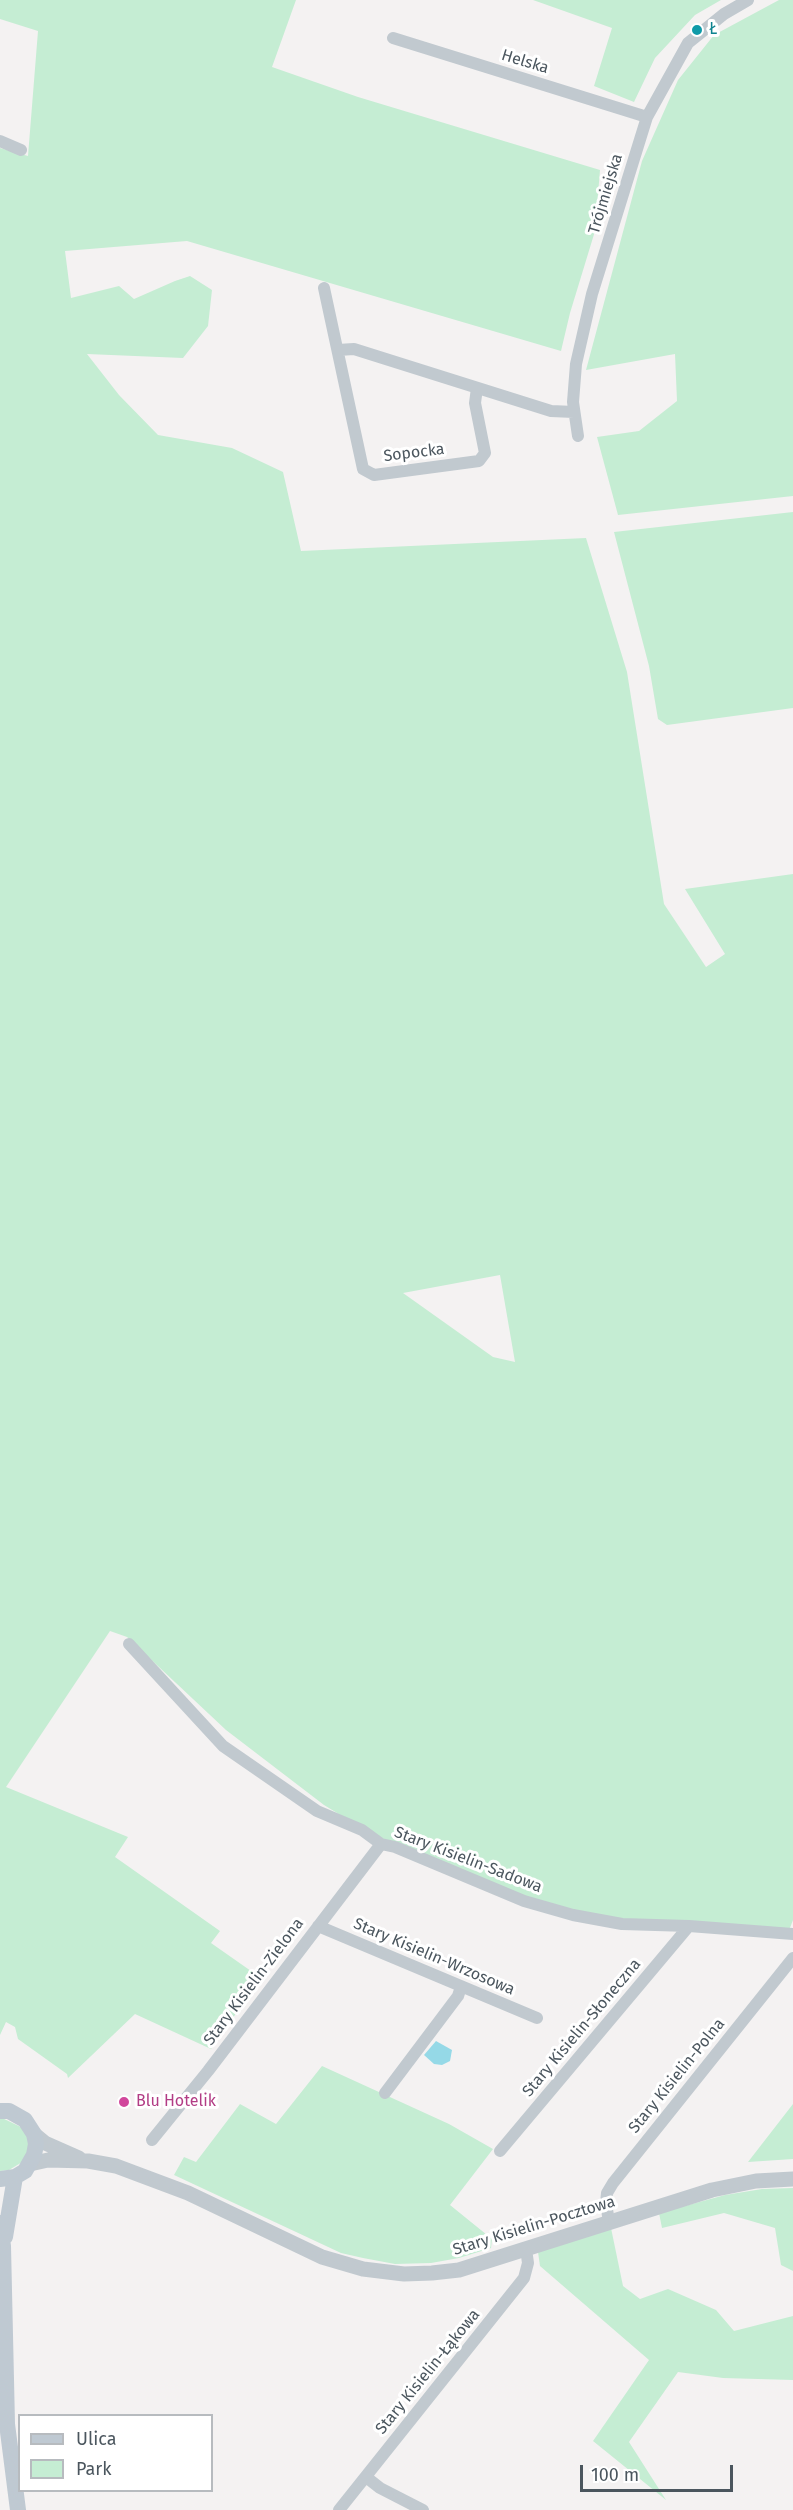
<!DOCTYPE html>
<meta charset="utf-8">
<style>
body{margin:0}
#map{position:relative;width:793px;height:2510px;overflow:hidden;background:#f4f2f2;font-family:"Fira Sans",sans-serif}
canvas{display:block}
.legend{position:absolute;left:18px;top:2414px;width:195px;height:78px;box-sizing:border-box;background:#fff;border:2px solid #b7bbbf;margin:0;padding:8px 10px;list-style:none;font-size:18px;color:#4b565e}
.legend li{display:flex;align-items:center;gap:12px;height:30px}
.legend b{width:30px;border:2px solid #b7bbbf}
.scale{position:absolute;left:580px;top:2465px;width:153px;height:27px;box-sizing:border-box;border:3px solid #4b565e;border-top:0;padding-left:8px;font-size:18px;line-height:21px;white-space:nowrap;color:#4b565e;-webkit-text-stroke:4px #fff;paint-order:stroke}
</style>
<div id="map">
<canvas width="793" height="2510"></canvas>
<ul class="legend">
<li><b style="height:8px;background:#bfc9d2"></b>Ulica</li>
<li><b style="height:16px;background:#c5edd3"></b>Park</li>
</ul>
<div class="scale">100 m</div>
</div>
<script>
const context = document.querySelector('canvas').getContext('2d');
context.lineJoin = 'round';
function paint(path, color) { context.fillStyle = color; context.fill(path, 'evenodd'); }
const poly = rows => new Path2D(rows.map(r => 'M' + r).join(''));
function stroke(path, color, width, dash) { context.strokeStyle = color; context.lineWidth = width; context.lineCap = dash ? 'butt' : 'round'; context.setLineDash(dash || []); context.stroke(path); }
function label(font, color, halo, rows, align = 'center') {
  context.font = font + ' "Fira Sans",sans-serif'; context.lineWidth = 6; context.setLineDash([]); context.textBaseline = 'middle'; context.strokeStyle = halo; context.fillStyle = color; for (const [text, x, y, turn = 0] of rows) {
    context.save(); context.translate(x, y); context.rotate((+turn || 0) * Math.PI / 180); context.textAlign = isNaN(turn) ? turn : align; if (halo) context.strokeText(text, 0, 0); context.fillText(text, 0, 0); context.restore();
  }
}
paint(poly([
 [0,0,296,0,272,67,358,97,600,170,595,231,570,313,561,351,187,241,65,251,71,298,119,286,134,299,175,281,190,276,212,290,208,326,183,358,87,354,119,395,158,435,232,448,283,472,301,551,586,538,627,672,664,904,706,967,725,954,685,889,793,874,793,1920,788,1933,581,1919,383,1841,324,1805,226,1730,127,1637,110,1631,6,1787,128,1837,115,1857,220,1931,211,1943,261,1978,211,2049,135,2014,68,2078,67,2074,18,2039,15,2027,6,2022,0,2035,0,148,28,156,38,31,0,19],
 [500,1275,515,1362,493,1357,403,1293],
 [533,0,721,0,695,15,655,58,634,102,594,86,612,28],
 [779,0,793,0,793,496,618,515,597,437,639,431,677,401,675,354,586,370,642,161,678,80,714,35],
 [793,512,793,708,667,725,658,719,649,666,614,532],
 [322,2066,449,2124,493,2149,450,2205,492,2239,491,2248,459,2258,431,2263,395,2264,363,2258,341,2253,174,2175,184,2157,196,2162,240,2104,276,2124],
 [793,2104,793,2159,748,2162],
 [0,2117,25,2129,30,2145,24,2161,9,2170,0,2171],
 [793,2188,793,2271,781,2265,775,2228,724,2213,662,2228,659,2213,725,2195,762,2189],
 [611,2228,623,2286,640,2299,668,2289,716,2310,734,2331,793,2316,793,2380,723,2378,678,2372,629,2442,666,2500,593,2441,649,2360,540,2266,538,2252]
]), '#c5edd3');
paint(poly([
 [436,2041,452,2050,450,2061,442,2065,434,2064,424,2055]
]), '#95d9e7');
stroke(poly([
 [393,38,647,117],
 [0,141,21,150],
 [324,288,363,469,374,475,479,461,485,453,475,403,477,388],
 [338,350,354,349,551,411,574,412],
 [578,436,573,402,576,364,592,294,647,117,688,43,724,14,748,0],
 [129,1644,223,1746,317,1811,362,1830,381,1844,395,1847,524,1901,573,1915,622,1924,689,1926,793,1934],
 [318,1926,537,2018],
 [385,2093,458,1996,461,1987],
 [152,2140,208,2071,381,1844],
 [500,2151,689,1926],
 [609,2222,606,2203,607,2193,613,2183,793,1958],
 [366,2477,380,2488,423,2510],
 [339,2510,524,2278,528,2263,526,2249]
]), '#c1c9cf', 12);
stroke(poly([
 [34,2134,45,2143,79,2158],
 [30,2164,48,2160,88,2161,116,2166,188,2193,322,2257,363,2269,404,2274,432,2273,459,2270,712,2190,756,2181,793,2179]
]), '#c1c9cf', 15);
stroke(poly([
 [0,2111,9,2111,25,2120,34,2134,36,2144,34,2155,25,2171,15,2177,0,2179],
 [0,2223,3,2246,7,2424,18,2510],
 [5,2237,15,2177]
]), '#bfc9d2', 16);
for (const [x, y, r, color] of [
 [697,30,6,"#0f9aa8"],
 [124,2102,6,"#d1479c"]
]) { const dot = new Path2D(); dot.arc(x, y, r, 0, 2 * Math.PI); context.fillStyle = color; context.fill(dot); stroke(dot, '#fff', 2); }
label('16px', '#0d838f', '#fff', [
 ["Ł",709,30]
], 'left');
label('16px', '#4b565e', '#fff', [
 ["Helska",525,62,17],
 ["Trójmiejska",606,194,-73],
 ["Sopocka",414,453,-7],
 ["Stary Kisielin-Sadowa",468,1860,21],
 ["Stary Kisielin-Wrzosowa",434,1957,23],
 ["Stary Kisielin-Zielona",254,1982,-53],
 ["Stary Kisielin-Słoneczna",582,2028,-50],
 ["Stary Kisielin-Polna",677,2076,-51],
 ["Stary Kisielin-Pocztowa",534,2226,-17],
 ["Stary Kisielin-Łąkowa",428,2372,-51]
]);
label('16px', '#b23c85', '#fff', [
 ["Blu Hotelik",136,2102]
], 'left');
</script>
